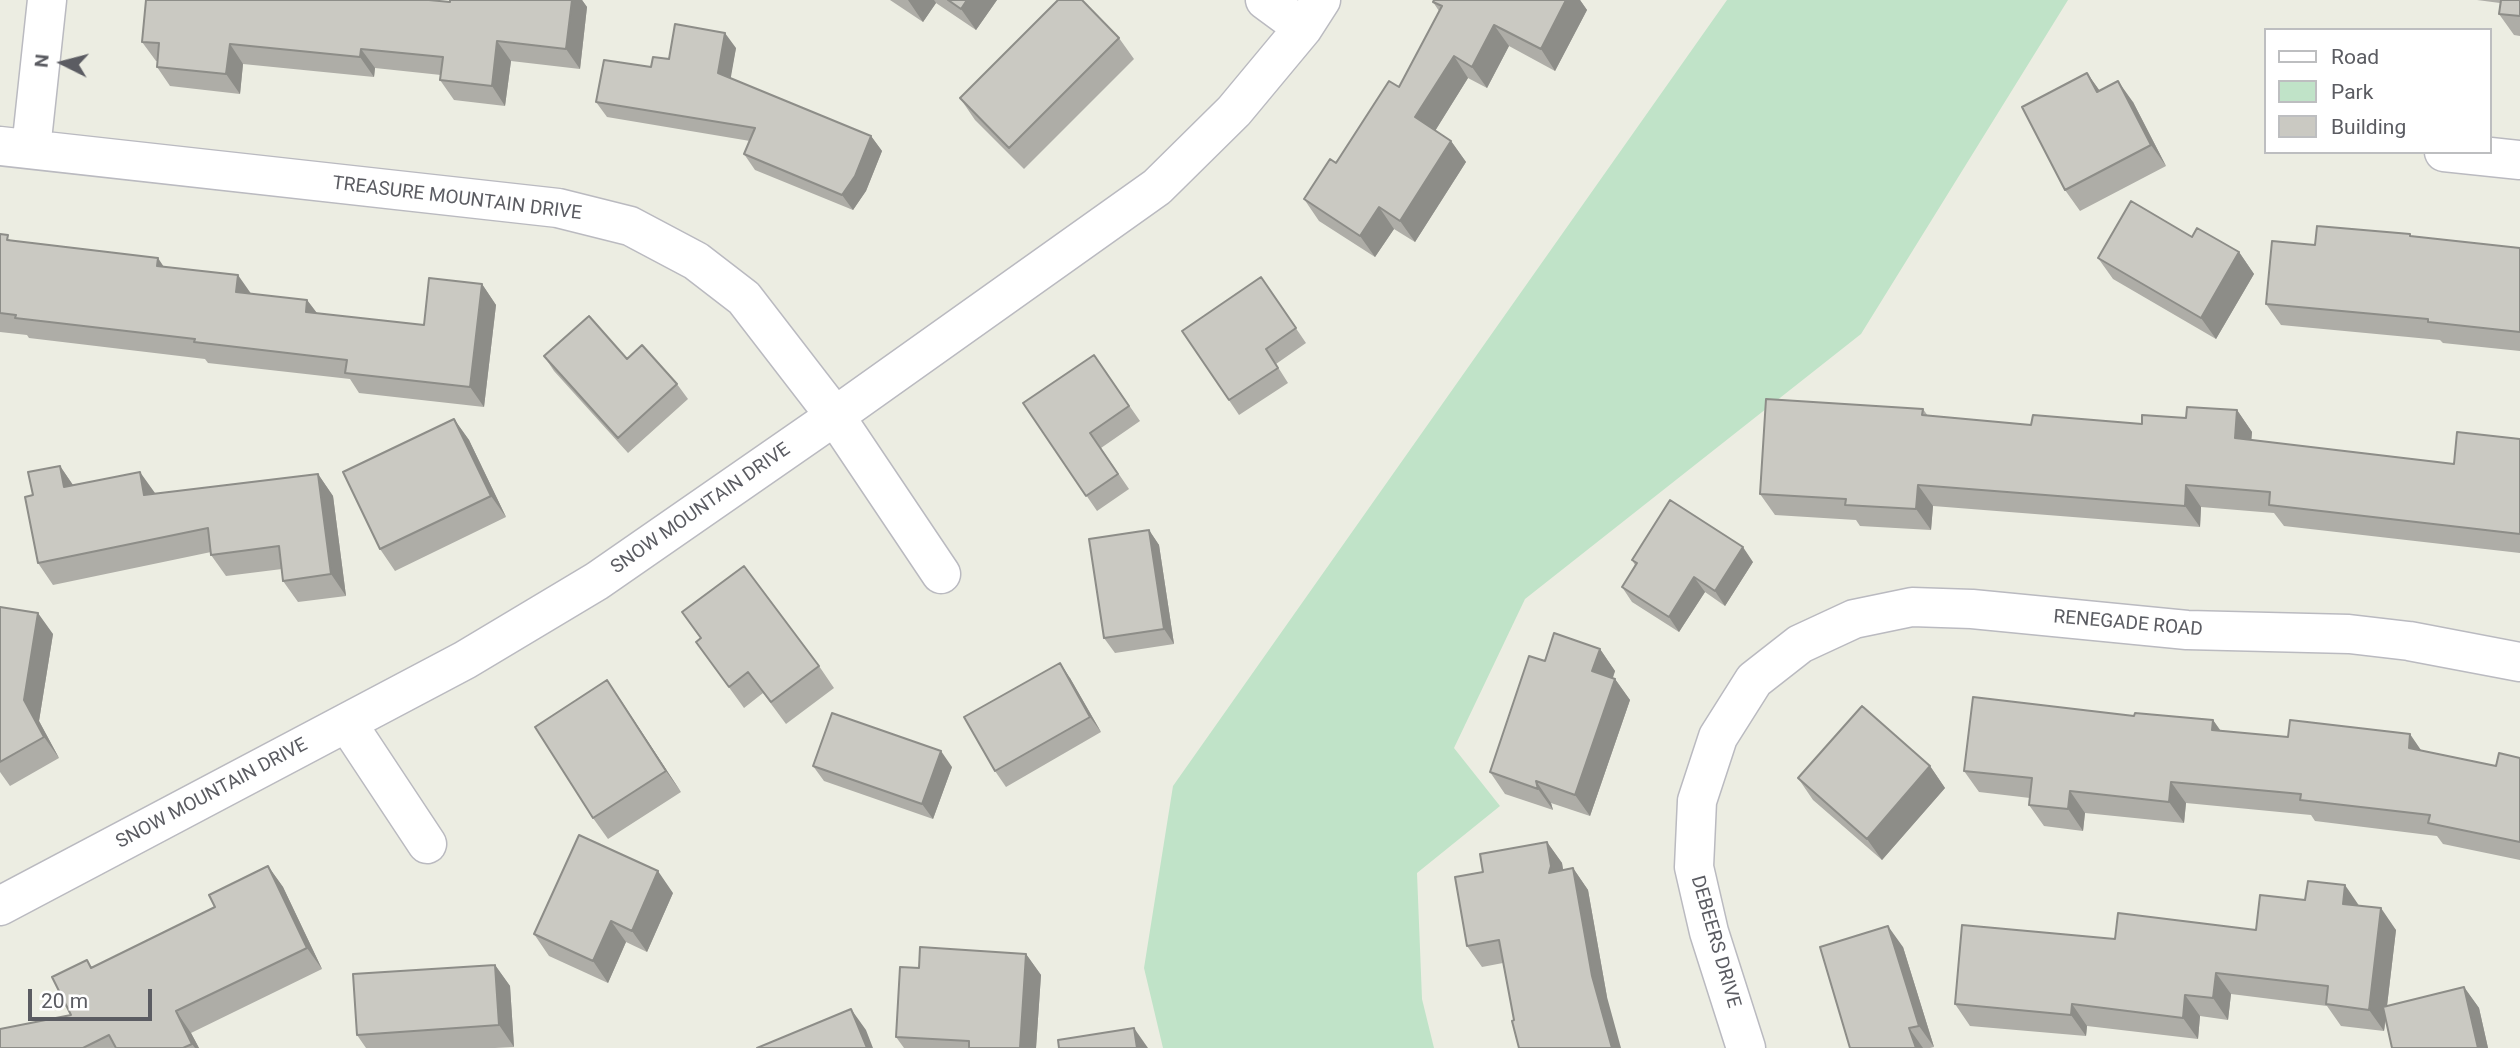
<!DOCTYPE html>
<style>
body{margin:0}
#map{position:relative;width:2520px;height:1048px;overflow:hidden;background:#ecede2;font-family:Roboto,sans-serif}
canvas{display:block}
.legend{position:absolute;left:2264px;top:28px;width:228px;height:126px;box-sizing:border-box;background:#fff;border:2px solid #bdbec0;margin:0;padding:9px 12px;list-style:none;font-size:21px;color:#5b5c62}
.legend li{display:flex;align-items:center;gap:14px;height:35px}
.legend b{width:35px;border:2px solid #bdbec0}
.north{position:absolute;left:28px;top:28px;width:70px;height:70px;-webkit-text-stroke:5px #fff;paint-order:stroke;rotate:276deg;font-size:19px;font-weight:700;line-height:28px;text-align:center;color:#5b5c62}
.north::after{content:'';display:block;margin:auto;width:24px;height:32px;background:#5b5c62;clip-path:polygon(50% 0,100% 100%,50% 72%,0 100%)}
.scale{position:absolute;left:28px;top:989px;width:124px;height:32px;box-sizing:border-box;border:4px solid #5b5c62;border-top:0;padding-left:9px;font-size:21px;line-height:24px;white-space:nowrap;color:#5b5c62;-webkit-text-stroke:5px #fff;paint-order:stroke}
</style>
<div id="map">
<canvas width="2520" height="1048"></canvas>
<ul class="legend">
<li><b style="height:9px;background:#fff"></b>Road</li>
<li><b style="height:19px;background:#c0e3c8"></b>Park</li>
<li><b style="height:19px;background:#cac9c2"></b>Building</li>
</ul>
<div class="north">N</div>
<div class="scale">20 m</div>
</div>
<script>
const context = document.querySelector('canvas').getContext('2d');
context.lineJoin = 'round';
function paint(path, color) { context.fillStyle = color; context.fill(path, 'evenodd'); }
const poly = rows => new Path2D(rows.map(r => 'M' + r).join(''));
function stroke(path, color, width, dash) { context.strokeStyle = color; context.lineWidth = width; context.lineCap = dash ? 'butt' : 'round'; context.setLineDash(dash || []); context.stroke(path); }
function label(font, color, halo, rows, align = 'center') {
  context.font = font + ' Roboto,sans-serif'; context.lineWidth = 5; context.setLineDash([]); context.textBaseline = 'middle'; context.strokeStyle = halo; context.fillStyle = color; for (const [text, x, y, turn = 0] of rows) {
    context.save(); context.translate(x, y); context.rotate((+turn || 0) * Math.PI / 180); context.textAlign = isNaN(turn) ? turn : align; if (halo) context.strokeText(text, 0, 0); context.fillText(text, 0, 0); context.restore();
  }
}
paint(poly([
 [1727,0,2068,0,1861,334,1525,599,1454,748,1500,806,1417,873,1422,999,1434,1048,1163,1048,1144,968,1173,786]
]), '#c0e3c8');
const minor = poly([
 [1265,0,1303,28],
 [0,146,558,208,630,226,696,261,744,298,835,416,941,574],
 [31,149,47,0],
 [2444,152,2520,160],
 [347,723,427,844],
 [0,906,465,660,597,581,835,416,1157,187,1234,111,1303,28,1321,0],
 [1746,1048,1709,932,1694,867,1697,801,1718,737,1754,680,1800,644,1854,619,1912,607,1972,609,2187,630,2349,634,2409,641,2520,662]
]);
stroke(minor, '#babac0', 41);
stroke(minor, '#fff', 38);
paint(poly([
 [450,0,582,0,587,7,580,69,511,61,505,106,454,100,440,80,441,75,375,68,374,77,243,64,240,94,170,86,157,67,157,61,156,61,142,42,450,2],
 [890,0,997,0,976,30,936,3,923,22],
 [1434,0,1580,0,1587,10,1555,71,1509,46,1487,88,1468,78,1435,131,1451,141,1466,162,1415,242,1394,229,1375,257,1319,221,1304,199,1399,87,1439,11,1433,2],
 [2477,0,2520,0,2520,36,2514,35,2499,14,2500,3],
 [1119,38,1134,59,1024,169,975,120,960,98],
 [736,48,730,78,871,136,882,151,866,191,853,210,755,170,744,154,750,141,607,117,596,102,651,67,669,59],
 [2087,73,2099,90,2133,102,2166,166,2080,211,2065,190],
 [0,234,12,241,164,267,251,294,307,300,317,313,424,325,482,284,496,305,484,407,359,393,350,379,208,363,205,359,29,338,27,335,0,332],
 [2410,234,2412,237,2520,248,2520,351,2443,343,2440,340,2281,325,2266,304],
 [2192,237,2239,252,2254,274,2216,339,2113,279,2098,258],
 [1261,277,1306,343,1276,364,1288,383,1239,415,1182,331],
 [1094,355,1140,421,1101,448,1129,489,1097,511,1023,403],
 [544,356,627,359,677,384,688,399,628,453,554,371],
 [1923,409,1928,416,2031,425,2142,424,2237,410,2252,432,2251,440,2454,464,2520,439,2520,553,2284,526,2274,513,2201,507,2200,527,1933,506,1931,530,1860,526,1856,520,1775,515,1760,494],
 [454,419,469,440,506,517,395,571,380,549],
 [60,466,73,485,155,494,318,474,333,496,346,596,298,602,283,581,282,569,226,576,211,555,211,552,53,585,38,563,33,495],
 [1149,530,1159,545,1174,644,1115,653,1104,638],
 [1632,560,1753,562,1725,606,1705,592,1679,632,1632,602,1622,587,1635,565],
 [0,607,53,634,39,721,59,758,10,786,0,772],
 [682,612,819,666,834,688,786,724,763,693,744,708,696,642,700,638],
 [1600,649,1615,671,1613,678,1615,679,1630,700,1590,816,1551,803,1553,810,1505,794,1490,772,1545,661],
 [1070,678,1101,732,1006,787,995,771],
 [607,680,681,792,608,839,593,818],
 [2134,716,2213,720,2221,731,2421,751,2496,766,2520,758,2520,860,2443,844,2437,836,2315,821,2311,815,2186,803,2184,823,2085,813,2083,831,2044,826,2029,805,2030,798,1979,792,1964,771],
 [813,766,952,767,933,819,824,781],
 [1930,766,1945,788,1882,860,1813,800,1798,778],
 [1547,842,1562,863,1563,870,1573,868,1588,890,1607,997,1514,1020,1503,963,1482,967,1467,946,1483,872],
 [268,866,283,887,322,969,191,1033,199,1048,0,1048,71,1015,87,960,92,968,215,907],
 [673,893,647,952,626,942,608,983,549,956,534,934],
 [2360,906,2396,930,2387,1006,2464,987,2479,1008,2488,1048,2392,1048,2386,1019,2384,1031,2341,1026,2327,1006,2231,994,2228,1020,2200,1016,2198,1039,2087,1026,2086,1036,1970,1026,1955,1004,2256,930],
 [1903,947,1934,1047,1930,1048,1850,1048],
 [1026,954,1041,975,1036,1048,904,1048,896,1037,919,968],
 [495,965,510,986,514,1047,495,1048,366,1048,357,1035]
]), '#aeada7');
paint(poly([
 [572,0,582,0,587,7,580,69,566,49],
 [908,0,934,0,936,3,923,22],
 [967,0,997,0,976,30,961,9],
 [1566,0,1580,0,1587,10,1555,71,1541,49],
 [1494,25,1509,46,1487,88,1472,67],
 [725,33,736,48,729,88,718,73],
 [497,41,511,61,505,106,492,86],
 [230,44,243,64,240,94,226,74],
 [361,49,375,68,374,77,360,57],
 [1454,56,1468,78,1430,139,1415,117],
 [2087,73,2102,94,2097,92],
 [2118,81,2133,102,2166,166,2151,145],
 [871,136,882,151,866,191,853,210,842,195],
 [1451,141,1466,162,1415,242,1400,221],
 [1379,207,1394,229,1375,257,1360,236],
 [2239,252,2254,274,2216,339,2201,318],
 [158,258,172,279,157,266],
 [238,275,252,295,236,292],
 [482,284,496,305,484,407,470,387],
 [307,300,322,320,306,312],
 [2237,410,2252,432,2250,459,2235,438],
 [454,419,469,440,506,517,491,496],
 [60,466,75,488,64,487],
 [140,472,155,493,159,517,144,495],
 [318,474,333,496,346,596,331,574],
 [1918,485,1933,506,1931,530,1916,509],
 [2186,485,2201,507,2200,527,2185,506],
 [1149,530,1159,545,1174,644,1164,629],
 [1743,547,1753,562,1725,606,1715,591],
 [1694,577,1705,592,1679,632,1669,617],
 [38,613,53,634,39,721,59,758,44,737,24,700],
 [1600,649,1615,671,1607,693,1592,671],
 [1060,663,1070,678,1101,732,1090,717],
 [1615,679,1630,700,1590,816,1575,795],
 [607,680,622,702,681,792,666,771],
 [2213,720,2228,742,2212,730],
 [2410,734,2425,756,2409,748],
 [941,751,952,767,933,819,922,804],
 [1930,766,1945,788,1882,860,1867,839],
 [1536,781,1551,803,1553,810,1538,789],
 [2171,782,2186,803,2184,823,2169,802],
 [2070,791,2085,813,2083,831,2068,809],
 [1547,842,1562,863,1566,888,1549,873],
 [268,866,283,887,322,969,307,948],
 [1573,868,1588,890,1607,997,1621,1048,1612,1048,1592,976],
 [658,871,673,893,647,952,632,931],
 [2345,885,2360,907,2343,904],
 [2381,908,2396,930,2384,1031,2369,1010],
 [611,921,626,942,608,983,593,961],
 [1888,926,1903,947,1934,1047,1919,1026],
 [1026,954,1041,975,1036,1048,1020,1048],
 [495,965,510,986,514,1047,499,1025],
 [2216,973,2231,994,2228,1020,2213,998],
 [2464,987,2479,1008,2488,1048,2478,1048],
 [2185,995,2200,1016,2198,1039,2183,1018],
 [2072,1004,2087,1026,2086,1036,2071,1015],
 [851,1009,866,1030,873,1048,867,1048],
 [176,1011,191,1033,199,1048,195,1048,192,1044],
 [1134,1028,1148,1048,1137,1048],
 [1909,1028,1923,1048,1916,1048]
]), '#8d8d88');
const building = poly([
 [146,0,429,0,450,2,450,0,572,0,566,49,497,41,492,86,440,80,443,57,361,49,360,57,230,44,226,74,157,67,159,43,142,42,146,0],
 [948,0,967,0,961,9,948,0],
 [1058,0,1082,0,1119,38,1009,148,960,98,1058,0],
 [1434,0,1566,0,1541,49,1494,25,1472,67,1454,56,1415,117,1451,141,1400,221,1379,207,1360,236,1304,199,1330,159,1336,163,1389,81,1399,87,1442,6,1433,2,1434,0],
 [2501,0,2520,0,2520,16,2499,14,2501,0],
 [675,24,725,33,718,73,871,136,855,176,842,195,744,154,755,128,596,102,604,60,651,67,653,57,669,59,675,24],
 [2087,73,2097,92,2118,81,2151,145,2065,190,2022,107,2087,73],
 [2131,201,2192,237,2197,228,2239,252,2201,318,2098,258,2131,201],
 [2317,226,2410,234,2410,236,2520,248,2520,332,2428,322,2428,319,2266,304,2272,241,2315,245,2317,226],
 [0,234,8,235,7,240,158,258,157,266,238,275,236,292,307,300,306,312,424,325,429,278,482,284,470,387,345,373,347,360,194,342,195,339,15,318,16,315,0,313,0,234],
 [1261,277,1296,328,1266,349,1278,368,1229,400,1182,331,1261,277],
 [589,316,627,359,642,345,677,384,618,438,544,356,589,316],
 [1094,355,1129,406,1090,433,1118,474,1086,496,1023,403,1094,355],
 [1766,399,1923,409,1922,415,2031,425,2033,415,2142,424,2142,415,2186,418,2187,407,2237,410,2235,438,2454,464,2457,432,2520,439,2520,534,2269,505,2270,492,2186,485,2185,506,1918,485,1916,509,1845,505,1846,499,1760,494,1766,399],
 [454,419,491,496,380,549,343,472,454,419],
 [60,466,64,487,140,472,144,495,318,474,331,574,283,581,279,546,211,555,208,528,38,563,25,497,33,495,28,472,60,466],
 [1670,500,1743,547,1715,591,1694,577,1669,617,1622,587,1637,563,1632,560,1670,500],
 [1149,530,1164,629,1104,638,1089,539,1149,530],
 [744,566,819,666,771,702,748,672,729,687,696,642,701,638,682,612,744,566],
 [0,607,38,613,24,700,44,737,0,762,0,607],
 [1554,633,1600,649,1592,671,1615,679,1575,795,1536,781,1538,789,1490,772,1529,656,1545,661,1554,633],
 [1060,663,1090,717,995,771,964,717,1060,663],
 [607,680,666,771,593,818,535,727,607,680],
 [1973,697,2134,716,2135,713,2213,720,2212,730,2288,737,2290,720,2410,734,2409,748,2496,766,2499,753,2520,758,2520,842,2428,823,2430,815,2300,800,2301,794,2171,782,2169,802,2070,791,2068,809,2029,805,2032,778,1964,771,1973,697],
 [1862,706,1930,766,1867,839,1798,778,1862,706],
 [832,713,941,751,922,804,813,766,832,713],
 [579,835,658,871,632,931,611,921,593,961,534,934,579,835],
 [1547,842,1551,866,1549,873,1573,868,1592,976,1612,1048,1519,1048,1512,1021,1514,1020,1499,940,1467,946,1455,877,1483,872,1480,854,1547,842],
 [268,866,307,948,176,1011,192,1044,183,1048,116,1048,109,1035,83,1048,0,1048,0,1029,71,1015,52,977,87,960,91,968,215,907,209,895,268,866],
 [2308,881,2345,885,2343,904,2381,908,2369,1010,2326,1004,2328,986,2216,973,2213,998,2185,995,2183,1018,2072,1004,2071,1015,1955,1004,1962,925,2115,939,2118,913,2256,930,2260,895,2305,900,2308,881],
 [1888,926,1919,1026,1909,1028,1916,1048,1850,1048,1820,947,1888,926],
 [920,947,1026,954,1020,1048,969,1048,969,1041,896,1037,900,967,919,968,920,947],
 [495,965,499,1025,357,1035,353,974,495,965],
 [2464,987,2478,1048,2392,1048,2383,1007,2464,987],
 [851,1009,867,1048,757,1048,851,1009],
 [1134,1028,1137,1048,1059,1048,1058,1040,1134,1028]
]);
paint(building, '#cac9c2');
stroke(building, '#8d8d88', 2);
label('19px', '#5b5c62', '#fff', [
 ["TREASURE MOUNTAIN DRIVE",457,199,7],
 ["SNOW MOUNTAIN DRIVE",701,509,-35],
 ["RENEGADE ROAD",2128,624,5],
 ["SNOW MOUNTAIN DRIVE",212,794,-28],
 ["DEBEERS DRIVE",1715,942,74]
]);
</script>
